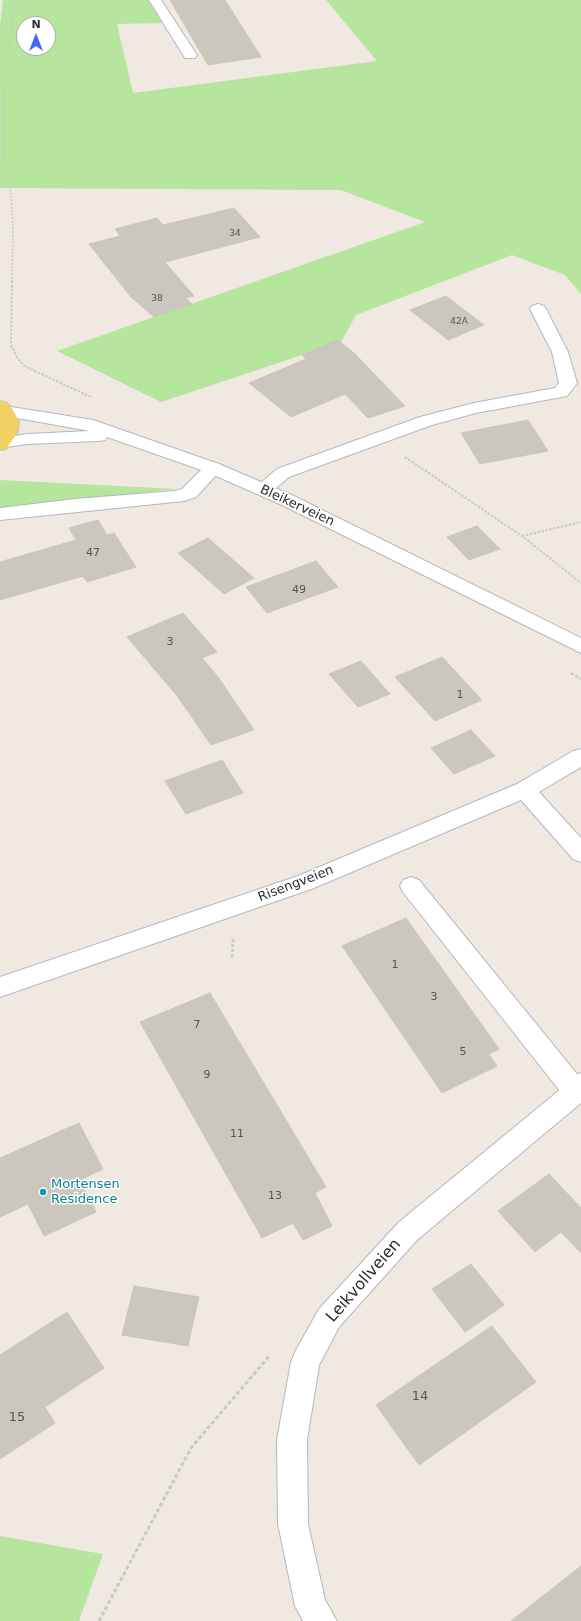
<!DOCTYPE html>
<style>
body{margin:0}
#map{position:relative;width:581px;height:1621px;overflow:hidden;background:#efe9e1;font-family:"DejaVu Sans",sans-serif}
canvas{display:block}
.north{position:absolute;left:16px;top:16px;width:40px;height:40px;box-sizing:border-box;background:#fff;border:1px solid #ababab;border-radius:50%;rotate:0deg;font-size:11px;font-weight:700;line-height:16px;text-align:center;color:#2e2e2e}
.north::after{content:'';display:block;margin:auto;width:14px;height:18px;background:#4264fb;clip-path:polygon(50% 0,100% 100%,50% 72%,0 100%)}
</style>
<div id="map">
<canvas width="581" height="1621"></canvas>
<div class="north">N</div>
</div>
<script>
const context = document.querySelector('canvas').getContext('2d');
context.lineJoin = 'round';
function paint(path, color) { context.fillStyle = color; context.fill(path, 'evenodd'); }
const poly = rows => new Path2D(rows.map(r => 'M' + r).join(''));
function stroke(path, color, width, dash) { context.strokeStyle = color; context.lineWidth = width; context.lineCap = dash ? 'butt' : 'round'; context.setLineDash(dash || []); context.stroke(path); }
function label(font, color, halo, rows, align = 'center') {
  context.font = font + ' "DejaVu Sans",sans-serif'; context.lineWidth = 3; context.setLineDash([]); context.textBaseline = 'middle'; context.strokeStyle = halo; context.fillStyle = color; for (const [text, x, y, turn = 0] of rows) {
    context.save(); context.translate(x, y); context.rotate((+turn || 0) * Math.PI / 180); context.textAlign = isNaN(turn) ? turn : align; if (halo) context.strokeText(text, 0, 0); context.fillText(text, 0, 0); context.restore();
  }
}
paint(poly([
 [3,0,153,0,164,23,117,24,133,93,377,61,326,0,581,0,581,294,565,275,512,255,356,315,341,342,161,402,57,351,425,222,341,190,0,188,0,25],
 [24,24,48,24,48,48,24,48],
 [0,480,177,489,0,508],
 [0,1536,103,1554,79,1621,0,1621]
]), '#b6e59e');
const building = poly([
 [170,0,225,0,261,57,208,65,170,0],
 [234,208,260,237,165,262,194,296,186,298,192,304,154,317,131,297,89,244,120,236,115,229,157,218,163,225,234,208],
 [446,296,484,325,448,340,410,310,446,296],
 [338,340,354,353,405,406,368,418,345,394,291,417,249,383,306,359,302,355,338,340],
 [528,420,548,451,480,464,461,433,528,420],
 [98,520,107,535,114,533,136,567,87,582,83,576,0,600,0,562,76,540,69,528,98,520],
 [477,526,500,549,469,560,447,537,477,526],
 [208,538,254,578,224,594,178,553,208,538],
 [316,561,338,587,267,613,246,587,316,561],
 [183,613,217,652,202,658,218,677,254,730,211,745,178,697,127,637,183,613],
 [442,657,482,700,435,721,395,677,442,657],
 [361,661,390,694,358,707,329,674,361,661],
 [471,730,495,756,454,774,431,748,471,730],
 [222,760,243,793,186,814,165,781,222,760],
 [406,918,499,1049,489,1054,497,1066,442,1093,342,946,406,918],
 [210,993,326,1187,315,1193,332,1226,303,1240,293,1223,262,1238,140,1022,210,993],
 [79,1123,103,1169,80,1180,96,1212,44,1236,28,1204,0,1217,0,1158,79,1123],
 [549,1174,581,1208,581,1253,561,1232,535,1252,498,1211,549,1174],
 [471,1264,504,1305,465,1332,432,1289,471,1264],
 [134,1286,199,1297,188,1346,122,1335,134,1286],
 [67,1312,104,1368,45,1407,55,1423,0,1459,0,1355,67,1312],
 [492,1326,536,1382,419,1465,376,1405,492,1326],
 [581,1566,581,1621,511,1621,581,1566]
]);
paint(building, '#cbc7bf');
stroke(building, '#cbc5ba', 1);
const service = poly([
 [149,0,161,0,197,55,195,58,185,58,149,0],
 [538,304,544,306,546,309,568,352,577,383,567,396,476,413,432,425,289,477,269,494,263,496,257,494,254,490,257,486,277,469,420,417,474,403,555,388,559,383,552,352,530,309,532,306,538,304],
 [411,877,419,880,581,1079,581,1101,576,1103,567,1100,403,892,400,886,403,880,411,877]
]);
const minor = poly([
 [213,462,219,464,222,468,219,472,196,497,184,501,0,520,0,508,75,499,175,491,182,489,207,464,213,462],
 [581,749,581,767,539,792,581,838,581,862,573,859,521,800,314,888,0,997,0,977,298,876,517,784,573,751,581,749],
 [581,1073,581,1103,417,1240,339,1327,319,1365,307,1440,308,1524,325,1600,337,1621,303,1621,295,1606,278,1524,277,1440,291,1362,295,1352,319,1309,399,1222,567,1084,572,1076,581,1073]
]);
const secondary = poly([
 [5,406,93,420,219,464,296,497,581,638,581,653,282,505,207,472,107,437,105,440,99,441,27,444,0,448,0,438,3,438,27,434,90,431,0,415,0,407,5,406]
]);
const primary = poly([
 [0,401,6,402,11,407,19,421,18,432,6,449,0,450,0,401]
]);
stroke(service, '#b4b7c1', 2);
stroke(minor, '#b4b7c1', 2);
stroke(secondary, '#b4b7c1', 2);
stroke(primary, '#c9c9c9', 2);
stroke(poly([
 [12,282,13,228,11,193,5,167,3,128,6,61,16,0]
]), '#c9c9c9', 1.5, [2, 1.5]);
stroke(poly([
 [12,281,11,345,17,357,24,366,91,397],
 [405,457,522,536,581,583],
 [522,536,581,522]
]), '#c9c9c9', 2, [2.5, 1.5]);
stroke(poly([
 [571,673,581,679],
 [232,957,233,938]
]), '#c9c9c9', 2.5, [3, 2]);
stroke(poly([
 [99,1621,191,1448,270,1355]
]), '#c9c9c9', 3, [4, 2.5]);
paint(service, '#fff');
paint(minor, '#fff');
paint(secondary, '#fff');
paint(primary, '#f2d163');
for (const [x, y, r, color] of [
 [43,1192,4,"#0f9aa8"]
]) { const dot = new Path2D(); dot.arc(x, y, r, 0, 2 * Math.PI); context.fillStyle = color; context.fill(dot); stroke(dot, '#fff', 1.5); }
label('9px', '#555452', null, [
 ["34",235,234],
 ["38",157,299],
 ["42A",459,322]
]);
label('11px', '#555452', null, [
 ["47",93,553],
 ["49",299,590],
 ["3",170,642],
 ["1",460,695],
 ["1",395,965],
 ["3",434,997],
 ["7",197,1025],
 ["5",463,1052],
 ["9",207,1075],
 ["11",237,1134],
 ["13",275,1196]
]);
label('13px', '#2e2e2e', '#fff', [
 ["Bleikerveien",297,506,25],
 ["Risengveien",296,884,-21]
]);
label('13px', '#0d838f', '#fff', [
 ["Mortensen",51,1185],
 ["Residence",51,1200]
], 'left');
label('13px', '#555452', null, [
 ["14",420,1397],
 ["15",17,1418]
]);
label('16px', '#2e2e2e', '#fff', [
 ["Leikvollveien",364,1281,-49]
]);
</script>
